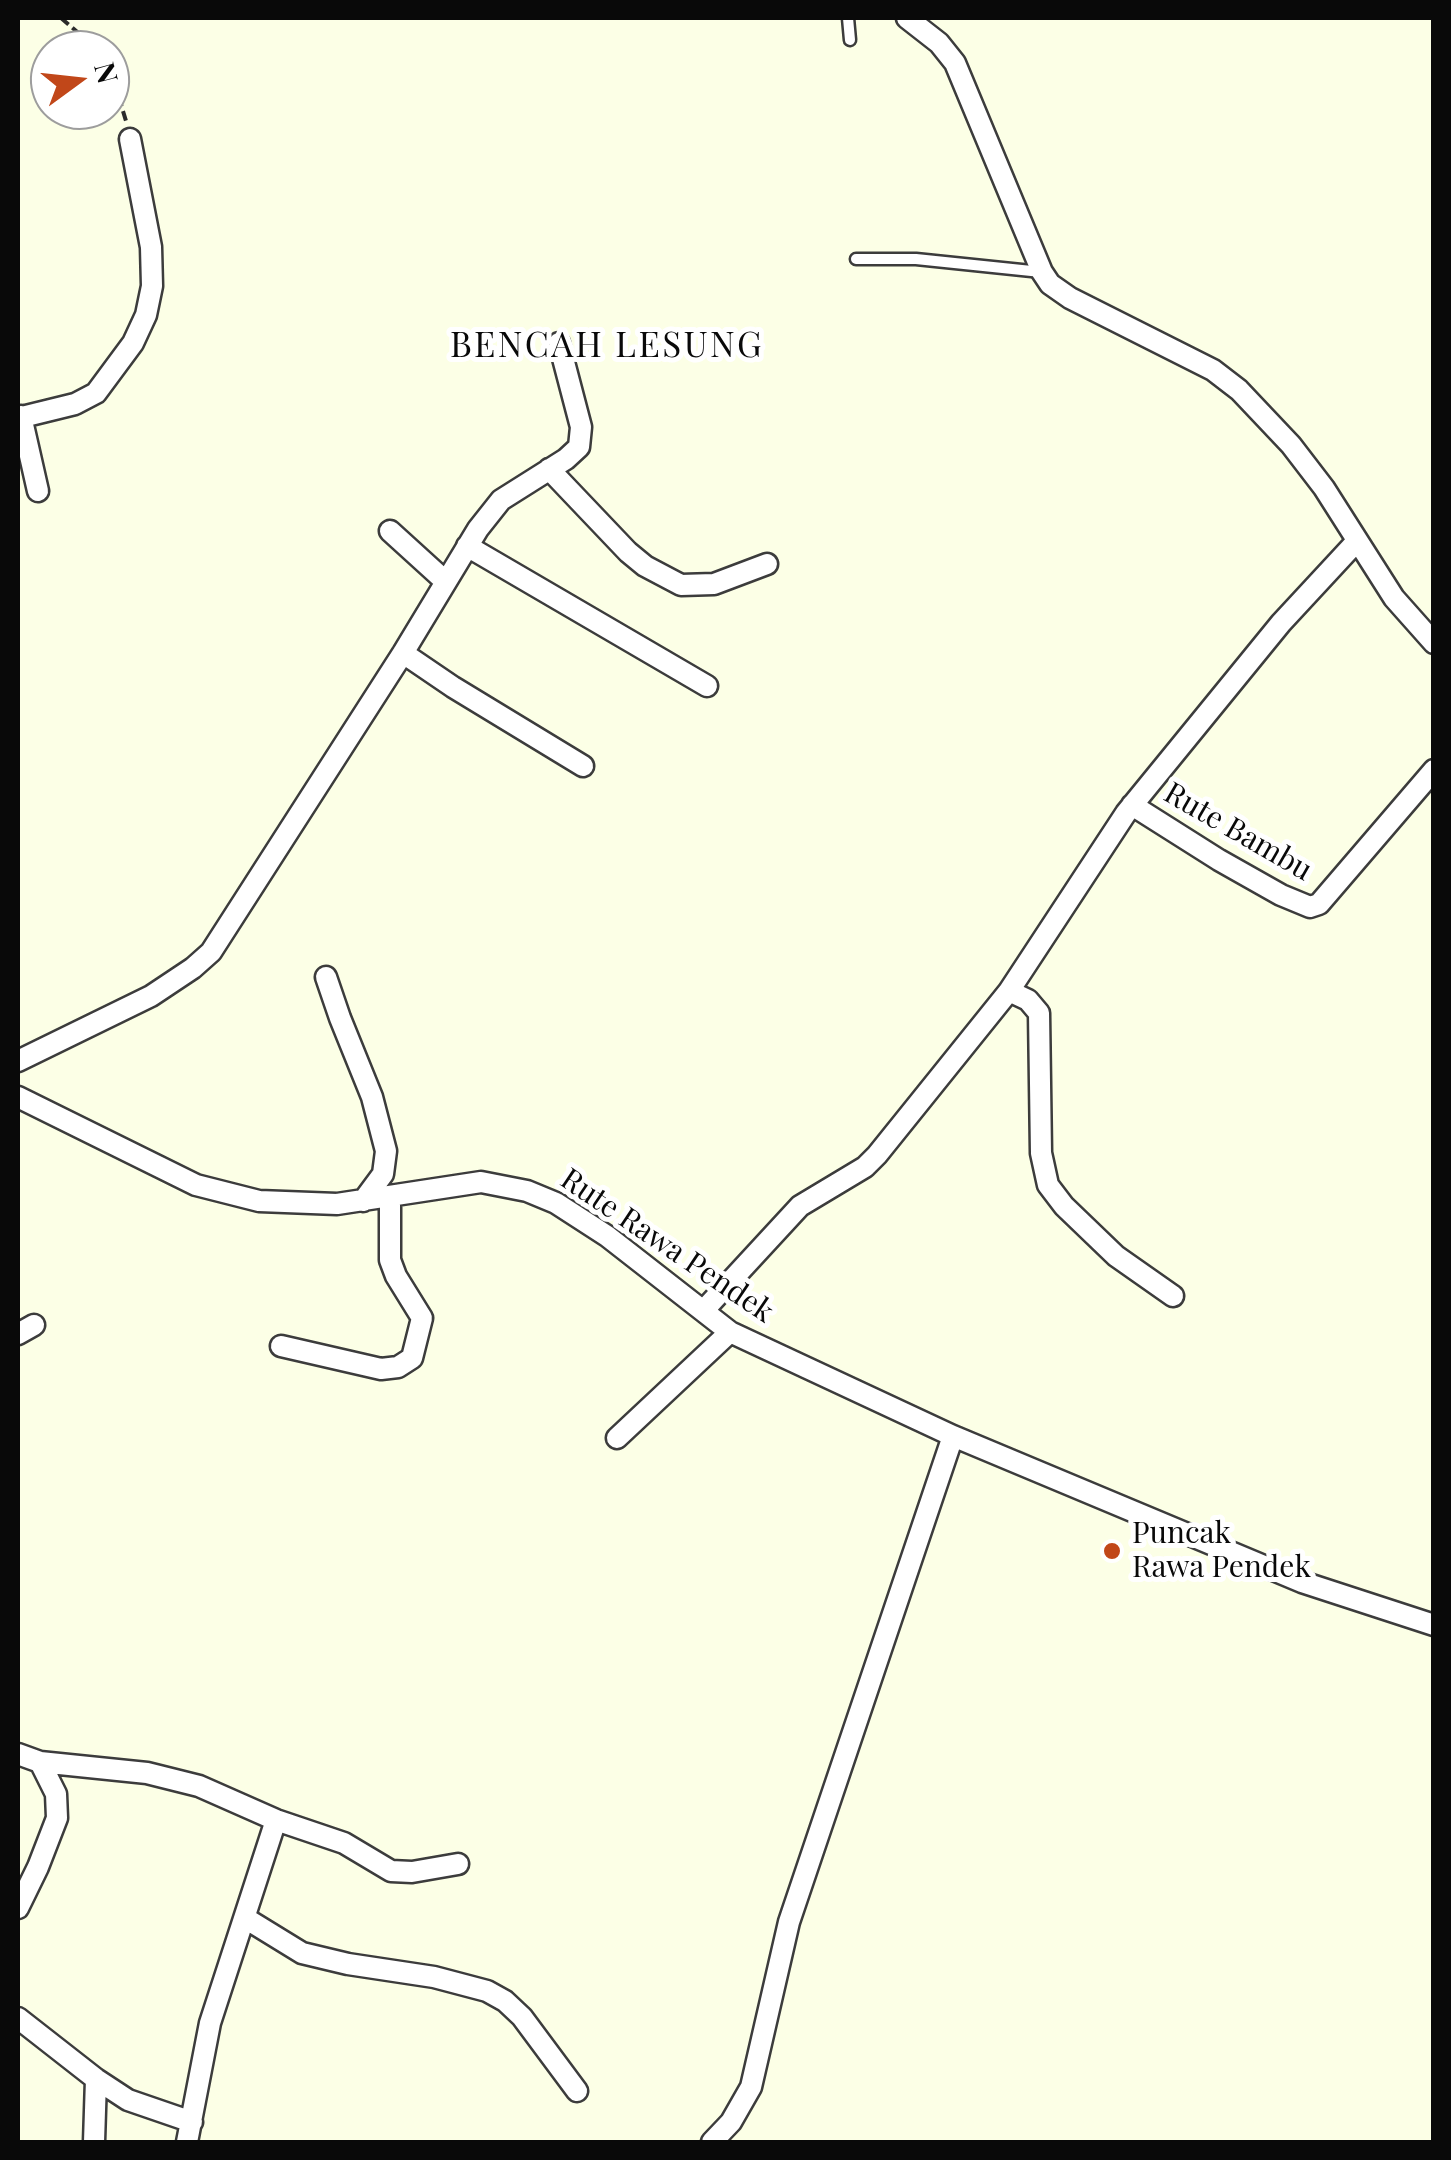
<!DOCTYPE html>
<style>
body{margin:0}
#map{position:relative;width:1451px;height:2160px;overflow:hidden;background:#fcffe6;font-family:"Playfair Display",serif}
canvas{display:block}
.frame{position:absolute;inset:0;border:20px solid #090909;pointer-events:none}
.north{position:absolute;left:30px;top:30px;width:100px;height:100px;box-sizing:border-box;background:#fff;border:2px solid #9d9d9d;border-radius:50%;rotate:75deg;font-size:28px;font-weight:700;line-height:40px;text-align:center;color:#090909}
.north::after{content:'';display:block;margin:auto;width:35px;height:45px;background:#c14719;clip-path:polygon(50% 0,100% 100%,50% 72%,0 100%)}
</style>
<div id="map">
<canvas width="1451" height="2160"></canvas>
<div class="frame"></div>
<div class="north">N</div>
</div>
<script>
const context = document.querySelector('canvas').getContext('2d');
context.lineJoin = 'round';
const poly = rows => new Path2D(rows.map(r => 'M' + r).join(''));
function stroke(path, color, width, dash) { context.strokeStyle = color; context.lineWidth = width; context.lineCap = dash ? 'butt' : 'round'; context.setLineDash(dash || []); context.stroke(path); }
function label(font, color, halo, rows, align = 'center') {
  context.font = font + ' "Playfair Display",serif'; context.lineWidth = 10; context.setLineDash([]); context.textBaseline = 'middle'; context.strokeStyle = halo; context.fillStyle = color; for (const [text, x, y, turn = 0] of rows) {
    context.save(); context.translate(x, y); context.rotate((+turn || 0) * Math.PI / 180); context.textAlign = isNaN(turn) ? turn : align; if (halo) context.strokeText(text, 0, 0); context.fillText(text, 0, 0); context.restore();
  }
}
const lane = poly([
 [848,18,850,40],
 [856,259,916,259,1041,272]
]);
const street = poly([
 [907,18,939,43,955,63,1042,272,1050,284,1070,298,1213,370,1239,390,1291,445,1324,488,1394,598,1434,643],
 [21,416,38,491],
 [18,418,75,404,96,393,133,343,146,315,152,286,151,247,130,139],
 [549,469,628,552,645,566,681,585,714,584,767,564],
 [390,531,445,581],
 [467,546,707,686],
 [403,653,453,687,583,766],
 [1132,805,1219,860,1281,895,1310,907,1319,904,1434,770],
 [326,977,340,1018,372,1097,386,1151,383,1174,363,1201],
 [1009,991,1028,1000,1039,1013,1041,1153,1048,1185,1064,1206,1116,1256,1173,1296],
 [18,1061,151,996,193,968,211,952,403,653,478,529,501,500,566,459,579,447,581,427,559,343],
 [18,1097,196,1185,259,1201,337,1204,481,1182,527,1191,556,1203,607,1236,730,1332,953,1436,1302,1582,1434,1625],
 [704,1310,800,1206,865,1167,877,1155,1009,991,1126,813,1281,623,1357,541],
 [18,1334,34,1325],
 [281,1346,381,1369,398,1367,412,1358,422,1318,396,1276,390,1260,390,1198],
 [617,1438,730,1332],
 [18,1754,40,1762,147,1773,199,1786,276,1820,344,1843,391,1871,412,1872,458,1864],
 [18,1908,38,1867,57,1818,56,1794,40,1762],
 [245,1918,302,1953,348,1964,434,1977,487,1991,505,2001,522,2017,577,2091],
 [18,2018,96,2079,128,2100,192,2122],
 [94,2142,96,2079],
 [187,2142,210,2023,276,1820],
 [712,2142,731,2122,751,2087,789,1922,953,1436]
]);
stroke(lane, '#3c3c3c', 15);
stroke(street, '#3c3c3c', 25);
stroke(poly([
 [61,18,98,50],
 [110,68,126,121]
]), '#2b2b2b', 4, [10, 5]);
stroke(lane, '#fff', 10);
stroke(street, '#fff', 20);
for (const [x, y, r, color] of [
 [1112,1551,10,"#c14719"]
]) { const dot = new Path2D(); dot.arc(x, y, r, 0, 2 * Math.PI); context.fillStyle = color; context.fill(dot); stroke(dot, '#fff', 4); }
label('30px', '#090909', '#fff', [
 ["Rute Bambu",1238,832,30],
 ["Rute Rawa Pendek",667,1246,34]
]);
label('30px', '#090909', '#fff', [
 ["Puncak",1132,1534],
 ["Rawa Pendek",1132,1568]
], 'left');
context.letterSpacing = '2.5px';
label('35px', '#090909', '#fff', [
 ["BENCAH LESUNG",607,346]
]);
context.letterSpacing = '0px';
</script>
